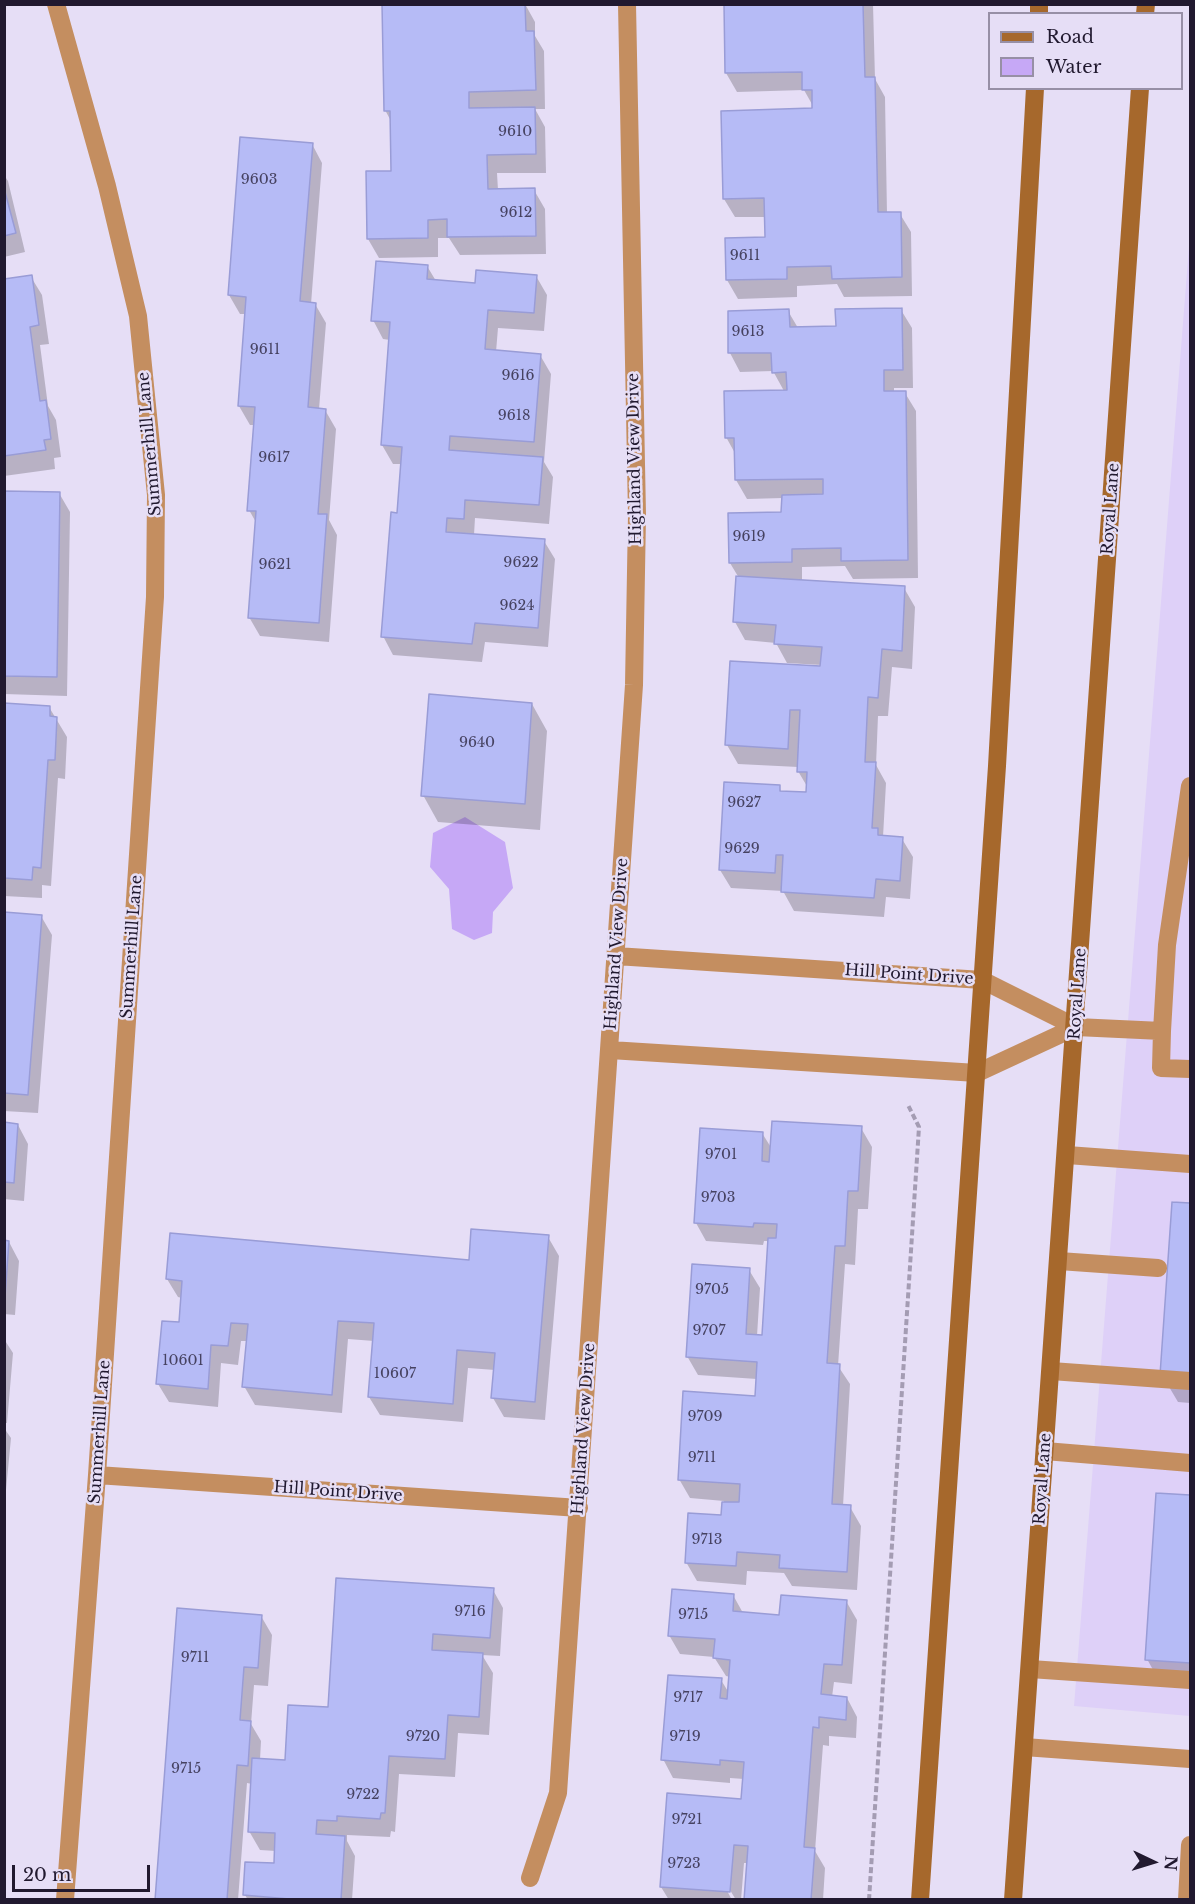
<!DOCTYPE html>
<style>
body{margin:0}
#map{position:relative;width:1195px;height:1904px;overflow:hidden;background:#e6def6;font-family:"Libre Baskerville",serif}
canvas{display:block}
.frame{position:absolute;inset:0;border:6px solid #21192f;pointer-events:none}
.legend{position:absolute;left:988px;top:12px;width:195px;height:78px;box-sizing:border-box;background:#e6def6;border:2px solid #978fa6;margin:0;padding:8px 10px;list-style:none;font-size:18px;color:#21192f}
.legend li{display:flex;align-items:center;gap:12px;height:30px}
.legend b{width:30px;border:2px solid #978fa6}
.north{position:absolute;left:1123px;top:1832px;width:60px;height:60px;-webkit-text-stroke:4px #e6def6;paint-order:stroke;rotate:94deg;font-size:16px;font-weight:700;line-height:24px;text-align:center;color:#21192f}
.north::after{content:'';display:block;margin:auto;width:21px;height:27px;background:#21192f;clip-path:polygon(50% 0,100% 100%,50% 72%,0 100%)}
.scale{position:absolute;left:12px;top:1865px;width:138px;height:27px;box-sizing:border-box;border:3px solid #21192f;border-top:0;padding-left:8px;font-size:18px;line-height:21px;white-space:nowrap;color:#21192f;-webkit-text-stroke:4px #e6def6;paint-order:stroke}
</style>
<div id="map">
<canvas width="1195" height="1904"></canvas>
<div class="frame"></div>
<ul class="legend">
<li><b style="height:8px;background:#a6682c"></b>Road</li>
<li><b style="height:16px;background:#c6a8f6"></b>Water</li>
</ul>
<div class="north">N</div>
<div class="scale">20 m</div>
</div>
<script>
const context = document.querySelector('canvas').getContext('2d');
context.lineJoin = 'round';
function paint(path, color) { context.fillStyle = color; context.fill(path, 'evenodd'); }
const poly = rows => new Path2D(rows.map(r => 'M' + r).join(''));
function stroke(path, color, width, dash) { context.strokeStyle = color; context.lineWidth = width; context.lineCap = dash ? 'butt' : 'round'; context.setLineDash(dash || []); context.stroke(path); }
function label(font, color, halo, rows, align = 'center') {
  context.font = font + ' "Libre Baskerville",serif'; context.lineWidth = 5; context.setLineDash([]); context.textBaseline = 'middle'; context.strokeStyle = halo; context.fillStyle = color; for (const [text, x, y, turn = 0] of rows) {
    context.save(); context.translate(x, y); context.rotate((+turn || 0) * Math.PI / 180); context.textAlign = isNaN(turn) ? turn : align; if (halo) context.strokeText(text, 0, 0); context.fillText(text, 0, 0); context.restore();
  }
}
paint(poly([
 [1190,234,1190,1716,1074,1706]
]), '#ded0f8');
paint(poly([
 [465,817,505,842,513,888,493,912,492,933,474,940,452,929,449,889,430,867,433,833]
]), '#c6a8f6');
paint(poly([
 [383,4,525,4,535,22,535,36,544,51,545,109,535,109,545,127,546,173,497,173,498,190,534,190,545,209,546,254,460,255,449,238,438,238,438,257,379,258,368,239,392,172,391,121,385,110],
 [725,4,873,4,875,79,885,97,887,214,900,214,911,232,912,296,844,297,837,284,797,286,797,297,738,299,727,280,726,239,767,239,766,217,735,217,724,199,813,109,813,106,804,90,737,92,726,73],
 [312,144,322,163,311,304,315,304,326,323,319,409,325,410,336,429,329,520,337,535,329,642,260,636,249,617,257,524,249,510,255,425,250,425,239,406,246,314,240,314,229,295],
 [4,175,8,181,25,252,4,257],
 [427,266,436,281,476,284,536,276,547,295,544,331,498,328,496,352,540,355,551,374,544,462,553,477,549,524,475,518,474,535,544,541,555,559,548,647,485,642,482,662,393,655,383,636,399,514,402,464,393,464,382,445,390,340,383,339,373,320],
 [31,277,42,295,49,344,40,345,48,406,56,420,61,457,54,458,55,469,4,476,4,280],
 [901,310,912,328,913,388,894,388,894,393,905,393,916,411,918,578,853,579,845,566,802,567,802,581,904,588,915,607,912,669,892,667,888,716,878,716,876,765,886,783,883,837,902,839,913,857,910,899,886,897,884,917,794,911,783,891,731,888,720,870,779,787,782,793,807,794,808,788,798,771,798,767,738,764,727,745,822,668,822,665,787,663,776,643,745,640,735,622,739,578,730,563,783,513,783,498,747,499,736,480,736,455,726,437,784,391,773,371,740,372,730,353,730,312,788,311,798,328,837,328],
 [4,492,59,493,70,512,67,696,4,694],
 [532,704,547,731,540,830,438,822,423,795],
 [4,705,49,707,67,737,65,779,58,778,51,886,42,885,42,898,4,896],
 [4,914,41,916,52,935,38,1113,4,1111],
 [4,1124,18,1125,28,1144,24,1201,4,1199],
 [861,1128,872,1147,868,1209,858,1209,855,1265,845,1264,838,1366,850,1384,843,1506,850,1507,861,1526,857,1590,792,1586,784,1573,747,1571,746,1585,697,1581,686,1562,722,1517,724,1501,690,1498,679,1479,756,1397,757,1379,698,1375,687,1356,749,1270,760,1288,757,1336,763,1336,769,1241,764,1241,763,1245,706,1241,696,1223,762,1133,772,1149],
 [1173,1204,1190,1205,1190,1403,1178,1402,1162,1375],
 [548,1237,559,1256,545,1420,504,1417,493,1398,495,1370,468,1368,463,1422,380,1415,369,1397,374,1341,348,1339,342,1413,255,1405,244,1386,248,1341,241,1341,238,1365,221,1363,218,1407,169,1402,158,1384,180,1324,182,1298,178,1297,167,1279,470,1261],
 [4,1242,9,1242,19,1261,15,1315,4,1314],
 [4,1339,13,1353,7,1423,4,1423],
 [4,1428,11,1438,4,1511],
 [1157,1494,1190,1496,1190,1688,1162,1686,1147,1659],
 [493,1590,503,1608,500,1656,482,1655,493,1673,489,1735,458,1733,455,1777,399,1774,395,1832,391,1831,390,1837,347,1835,347,1841,355,1856,352,1900,248,1900,245,1895,275,1865,276,1851,260,1850,249,1831,252,1784,247,1783,238,1900,156,1900,261,1616,272,1635,268,1686,254,1685,251,1724,261,1741,260,1760,286,1762,329,1708],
 [733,1595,743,1613,780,1616,846,1601,857,1620,852,1684,834,1682,832,1697,847,1698,857,1717,856,1738,829,1736,829,1746,823,1745,815,1851,825,1868,823,1900,746,1900,748,1863,744,1863,741,1900,736,1900,727,1885,725,1887,732,1900,669,1900,661,1887,742,1801,744,1779,730,1778,730,1783,673,1778,663,1759,721,1680,729,1693,730,1677,726,1676,714,1657,680,1654,669,1635]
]), '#0003');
const building = poly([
 [382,4,525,4,526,31,534,31,536,90,469,92,469,108,535,107,536,154,487,155,488,189,535,188,536,236,447,237,447,219,428,220,428,238,367,239,366,171,391,171,390,111,384,111,382,4],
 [724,4,863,4,865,77,875,77,878,212,901,212,902,277,832,279,831,266,787,267,787,279,726,280,725,238,765,237,764,198,723,199,721,111,812,108,812,90,802,90,802,72,725,73,724,4],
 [240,137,313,143,300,301,316,303,308,407,326,409,318,514,327,514,319,623,248,618,256,511,247,511,255,407,238,406,246,297,228,295,240,137],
 [4,188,16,233,4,236,4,188],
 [376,261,428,265,427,279,475,283,476,270,537,275,534,313,488,310,485,349,541,354,534,442,450,436,449,450,543,457,539,505,465,500,464,519,447,518,446,532,545,539,538,628,475,623,472,644,381,637,391,512,397,513,402,447,381,445,390,322,371,321,376,261],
 [32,275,39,325,30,327,40,401,46,400,51,439,44,440,46,450,4,456,4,279,32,275],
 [902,308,903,370,884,370,884,391,906,391,908,560,841,561,841,548,792,549,792,562,729,563,728,513,781,512,782,495,823,494,823,479,735,480,734,438,725,438,724,391,787,390,786,372,772,373,771,353,728,353,728,311,789,309,790,327,836,326,835,309,902,308],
 [4,491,60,492,57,677,4,676,4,491],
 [736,576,905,586,902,651,882,649,878,698,868,697,865,762,876,762,872,828,878,828,878,835,903,837,900,881,876,879,874,898,781,892,783,855,776,855,775,873,719,870,724,782,780,785,780,791,806,792,807,772,797,772,800,710,790,710,788,749,725,745,730,661,820,666,822,647,774,644,776,625,733,622,736,576],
 [429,694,532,703,525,804,421,796,429,694],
 [4,703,50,706,50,716,57,717,55,760,48,760,41,868,33,867,32,880,4,878,4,703],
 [4,912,42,915,28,1095,4,1093,4,912],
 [772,1121,862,1126,858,1191,848,1191,845,1246,835,1246,827,1363,840,1364,832,1504,851,1505,847,1572,779,1568,780,1555,737,1552,736,1566,685,1563,688,1513,721,1515,722,1502,739,1502,740,1484,678,1480,683,1391,755,1396,757,1362,686,1357,692,1264,750,1268,746,1334,762,1335,768,1238,776,1238,777,1224,754,1223,753,1227,694,1223,700,1128,763,1132,762,1161,769,1162,772,1121],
 [4,1122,18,1124,14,1183,4,1182,4,1122],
 [1172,1202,1190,1203,1190,1377,1160,1375,1172,1202],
 [471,1229,549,1235,535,1402,491,1398,495,1353,457,1350,453,1404,368,1397,374,1323,338,1321,332,1395,242,1387,248,1324,231,1323,228,1346,211,1345,208,1389,156,1384,162,1321,179,1322,182,1281,166,1279,170,1233,469,1260,471,1229],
 [4,1240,9,1241,5,1297,4,1297,4,1240],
 [1156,1493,1190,1495,1190,1663,1145,1660,1156,1493],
 [336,1578,494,1588,490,1638,433,1634,432,1650,483,1653,479,1717,448,1715,445,1759,389,1756,385,1813,381,1813,380,1819,337,1816,337,1821,317,1820,316,1834,345,1836,341,1900,301,1900,243,1895,245,1862,274,1863,275,1833,248,1832,252,1758,285,1760,288,1705,328,1707,336,1578],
 [672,1589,734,1594,733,1611,779,1615,781,1595,847,1600,842,1665,824,1664,821,1694,847,1697,846,1720,819,1717,819,1728,813,1727,804,1847,815,1848,811,1900,744,1900,748,1846,734,1845,730,1892,660,1887,667,1793,741,1799,744,1762,720,1760,720,1765,661,1760,668,1675,722,1678,720,1698,727,1699,730,1660,713,1658,715,1639,668,1636,672,1589],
 [177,1608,262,1615,258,1668,244,1667,240,1720,251,1721,248,1766,237,1765,227,1900,155,1900,177,1608]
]);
paint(building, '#b6bbf6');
stroke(building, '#999cd6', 1.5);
stroke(poly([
 [869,1900,919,1127,908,1105]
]), '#a49cb3', 4, [6, 3]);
stroke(poly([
 [1190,786,1167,945,1162,1031,1161,1068,1190,1069],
 [1076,1027,1162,1031],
 [1067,1155,1190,1164],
 [1059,1261,1158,1268],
 [1051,1371,1190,1381],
 [1045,1451,1190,1463],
 [1030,1669,1190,1680],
 [1024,1747,1190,1759],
 [1187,1900,1190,1845]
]), '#c48e60', 18);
stroke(poly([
 [56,4,107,186,138,316,156,495,155,597,97,1475,65,1900],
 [616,956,982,980,1076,1027],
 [610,1050,977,1073,1076,1027],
 [97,1475,579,1508],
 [530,1878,558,1793,634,685,637,515,627,4]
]), '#c48e60', 18);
stroke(poly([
 [1039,14,1039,4],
 [1145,14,1146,4],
 [920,1900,997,766,1035,88],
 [1013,1900,1140,88]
]), '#a6682c', 18);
label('14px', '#464261', null, [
 ["9610",515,132],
 ["9603",259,180],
 ["9612",516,213],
 ["9611",745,256],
 ["9613",748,332],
 ["9611",265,350],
 ["9616",518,376],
 ["9618",514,416],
 ["9617",274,458],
 ["9619",749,537],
 ["9622",521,563],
 ["9621",275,565],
 ["9624",517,606],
 ["9640",477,743],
 ["9627",744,803],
 ["9629",742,849],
 ["9701",721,1155],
 ["9703",718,1198],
 ["9705",712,1290],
 ["9707",709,1331],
 ["10601",183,1361],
 ["10607",395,1374],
 ["9709",705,1417],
 ["9711",702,1458],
 ["9713",707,1540],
 ["9716",470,1612],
 ["9715",693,1615],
 ["9711",195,1658],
 ["9717",688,1698],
 ["9720",423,1737],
 ["9719",685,1737],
 ["9715",186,1769],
 ["9722",363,1795],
 ["9721",687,1820],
 ["9723",684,1864]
]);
label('16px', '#21192f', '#e6def6', [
 ["Summerhill Lane",150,444,-95],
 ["Highland View Drive",635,459,-91],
 ["Royal Lane",1111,509,-86],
 ["Highland View Drive",617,944,-86],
 ["Summerhill Lane",132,947,-86],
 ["Hill Point Drive",909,975,4],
 ["Royal Lane",1078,994,-86],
 ["Highland View Drive",584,1429,-86],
 ["Summerhill Lane",100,1432,-86],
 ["Royal Lane",1043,1479,-86],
 ["Hill Point Drive",338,1492,4]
]);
</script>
